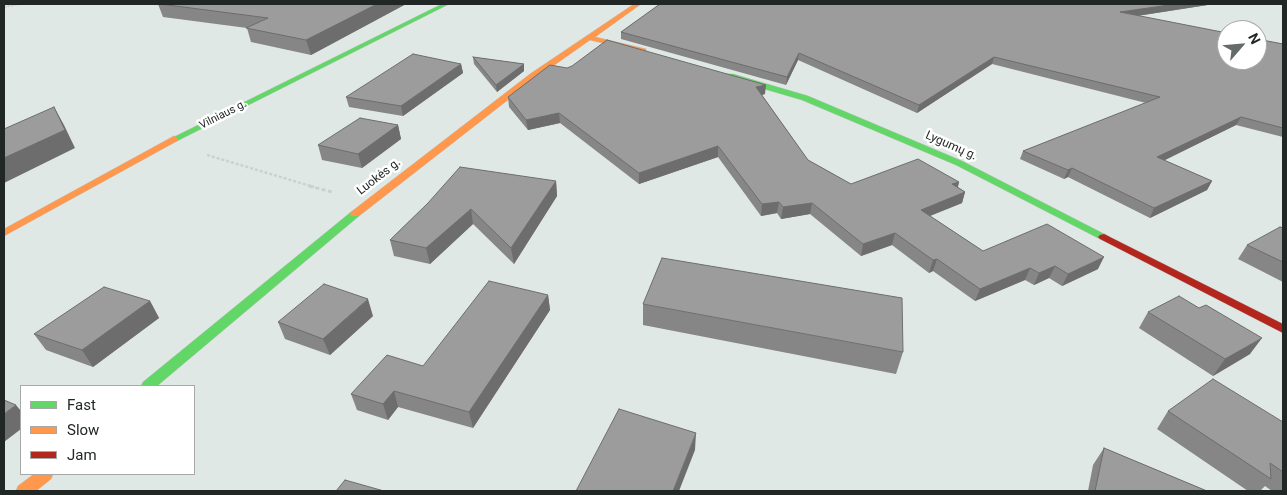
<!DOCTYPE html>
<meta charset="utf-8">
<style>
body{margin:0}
#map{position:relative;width:1287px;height:495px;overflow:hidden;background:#e0e8e5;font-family:Roboto,sans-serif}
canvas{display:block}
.frame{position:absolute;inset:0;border:5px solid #212725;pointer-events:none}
.legend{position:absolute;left:20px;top:385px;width:175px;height:90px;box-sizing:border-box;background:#fff;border:1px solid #a6a9a8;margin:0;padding:6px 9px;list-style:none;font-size:15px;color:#212725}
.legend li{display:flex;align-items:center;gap:10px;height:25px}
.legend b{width:25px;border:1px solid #a6a9a8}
.north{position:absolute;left:1217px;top:20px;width:50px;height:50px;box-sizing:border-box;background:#fff;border:1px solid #a6a9a8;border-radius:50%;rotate:63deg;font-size:14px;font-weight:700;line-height:20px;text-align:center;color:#212725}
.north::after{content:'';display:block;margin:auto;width:18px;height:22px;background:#646b68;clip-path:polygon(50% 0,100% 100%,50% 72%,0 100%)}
</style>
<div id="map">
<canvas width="1287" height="495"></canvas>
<div class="frame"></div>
<ul class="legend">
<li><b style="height:6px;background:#63d668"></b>Fast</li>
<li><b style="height:6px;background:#ff974d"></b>Slow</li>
<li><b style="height:6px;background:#b3261e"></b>Jam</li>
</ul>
<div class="north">N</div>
</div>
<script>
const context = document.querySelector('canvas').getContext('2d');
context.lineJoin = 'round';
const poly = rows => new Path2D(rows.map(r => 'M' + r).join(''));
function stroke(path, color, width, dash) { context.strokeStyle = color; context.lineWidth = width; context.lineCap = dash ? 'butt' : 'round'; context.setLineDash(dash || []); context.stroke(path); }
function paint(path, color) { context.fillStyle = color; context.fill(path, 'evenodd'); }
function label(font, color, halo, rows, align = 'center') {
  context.font = font + ' Roboto,sans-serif'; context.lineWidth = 5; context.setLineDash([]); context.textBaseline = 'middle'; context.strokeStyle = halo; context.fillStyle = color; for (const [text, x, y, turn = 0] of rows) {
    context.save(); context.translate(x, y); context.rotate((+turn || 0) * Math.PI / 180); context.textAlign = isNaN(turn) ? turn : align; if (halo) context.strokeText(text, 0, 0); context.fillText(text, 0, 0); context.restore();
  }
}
const fast = poly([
 [442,4,449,4,177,141,174,142,170,139,442,4],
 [727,74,733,74,808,96,962,161,1110,237,1104,240,1100,239,956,165,802,100,727,78,727,74],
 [355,211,359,212,360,214,359,216,157,386,141,386,143,382,351,212,355,211]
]);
const slow = poly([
 [634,4,641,4,595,37,646,49,646,53,590,40,536,78,359,216,351,216,350,214,351,212,530,74,634,4],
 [174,136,178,139,177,141,4,236,4,229,174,136],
 [34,474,53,474,51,479,36,491,16,491,18,486,34,474]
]);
const jam = poly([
 [1104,234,1283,324,1283,333,1100,239,1098,237,1100,235,1104,234]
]);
stroke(fast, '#bfc6c3', 1);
stroke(slow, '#bfc6c3', 1);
stroke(jam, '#bfc6c3', 1);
stroke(poly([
 [4,7,20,4]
]), '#cdd0cf', 2, [2.5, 1]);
stroke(poly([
 [207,155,314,187]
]), '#cdd0cf', 2.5, [3, 2]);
stroke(poly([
 [309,186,332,192]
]), '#cdd0cf', 3, [4, 2.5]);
paint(fast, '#63d668');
paint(slow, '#ff974d');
paint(jam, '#b3261e');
paint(poly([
 [158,4,406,4,311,55,251,42,247,28,163,17],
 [660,4,1214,4,1137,16,1283,44,1283,137,1236,125,1164,160,1212,181,1207,190,1150,218,1068,177,1064,179,1020,159,1023,151,1146,103,992,64,917,113,798,60,786,85,621,39,621,32],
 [473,57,524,64,524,71,497,92,474,64],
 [461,64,463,73,403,116,349,107,346,97],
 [765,94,762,95,808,160,851,184,959,182,958,187,965,192,962,203,930,216,983,251,1098,269,1062,286,1049,278,1034,285,1025,280,975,301,933,271,929,273,892,245,861,256,810,214,781,219,777,213,761,216,718,157,639,184,560,123,528,130,509,107,508,97],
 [398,125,401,139,362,168,322,160,318,145],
 [556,181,557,196,514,264,473,224,430,264,394,256,390,240,428,203],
 [1283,228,1283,282,1238,259,1247,245],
 [548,295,550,310,473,428,398,407,388,420,357,410,351,394,423,366],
 [150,301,159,318,93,367,46,350,34,334],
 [643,304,903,352,896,374,643,325],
 [1148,312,1250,354,1213,376,1139,328],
 [373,316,330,355,285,339,278,322],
 [1168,411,1283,422,1283,491,1272,491,1265,486,1260,491,1248,491,1157,429],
 [1104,448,1207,491,1088,491,1093,465]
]), '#858685');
paint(poly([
 [377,4,406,4,311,55,306,40],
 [1176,4,1214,4,1117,19,1120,12],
 [799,53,798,60,786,85,787,77],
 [994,57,992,64,917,113,919,105],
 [461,64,463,73,403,116,401,106],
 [524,64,524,71,497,92,496,85],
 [766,85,765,94,755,97,756,87],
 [54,107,64,125,75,148,4,183,4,158],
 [559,113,560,123,528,130,526,120],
 [1241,117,1236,125,1153,166,1157,157],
 [398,125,401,139,362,168,358,154],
 [718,146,718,157,639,184,639,173],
 [1072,168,1068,177,1064,179,1068,170],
 [556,181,557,196,514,264,511,248],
 [1212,181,1207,190,1150,218,1154,208],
 [959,182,956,193,952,184],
 [965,192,962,203,917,221,921,210],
 [779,202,777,213,761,216,762,204],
 [812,203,810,214,781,219,783,207],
 [471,209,473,224,430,264,426,248],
 [895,233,892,245,861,256,863,244],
 [1104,257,1098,269,1062,286,1068,274],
 [937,259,933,271,929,273,933,260],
 [1055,266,1049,278,1034,285,1039,273],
 [1030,268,1025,280,975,301,980,289],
 [548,295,550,310,473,428,469,412],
 [368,299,373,316,330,355,323,339],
 [150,301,159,318,93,367,82,350],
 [1262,338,1250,354,1213,376,1225,359],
 [394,391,398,407,388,420,383,404],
 [16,405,21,411,21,429,4,442,4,414],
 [696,433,695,450,679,491,673,491]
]), '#6c6d6c');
const building = poly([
 [160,4,377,4,306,40,246,28,268,18,160,4],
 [660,4,1176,4,1120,12,1227,33,1227,60,1257,60,1257,39,1283,44,1283,128,1241,117,1157,157,1212,181,1154,208,1072,168,1068,170,1023,151,1160,97,994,57,919,105,799,53,787,77,621,32,660,4],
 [607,40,766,85,756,87,808,160,851,184,918,159,959,182,952,184,965,192,921,210,983,251,1047,224,1104,257,1068,274,1055,266,1039,273,1030,268,980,289,937,259,933,260,895,233,863,244,812,203,783,207,779,202,762,204,718,146,639,173,559,113,526,120,508,97,550,65,567,68,572,66,607,40],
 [413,54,461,64,401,106,346,97,413,54],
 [473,57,524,64,496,85,473,57],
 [54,107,65,130,4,158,4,129,54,107],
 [360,118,398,125,358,154,318,145,360,118],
 [460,167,556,181,511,248,471,209,426,248,390,240,428,203,460,167],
 [1280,227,1283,228,1283,262,1247,245,1280,227],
 [662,258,902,298,903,352,643,304,662,258],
 [489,281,548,295,469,412,394,391,383,404,351,394,387,355,423,366,489,281],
 [324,284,368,299,323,339,278,322,324,284],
 [104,287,150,301,82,350,34,334,104,287],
 [1179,296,1199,308,1206,305,1262,338,1225,359,1148,312,1179,296],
 [1213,379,1283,422,1283,472,1270,463,1271,479,1168,411,1213,379],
 [4,400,16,405,4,414,4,400],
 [619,409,696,433,673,491,576,491,619,409],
 [1104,448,1207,491,1095,491,1104,448],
 [345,480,384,491,336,491,345,480]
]);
paint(building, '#9b9c9b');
stroke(building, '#6c6d6c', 1);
label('11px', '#212725', '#fff', [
 ["Vilniaus g.",223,115,-27]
]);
label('12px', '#212725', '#fff', [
 ["Lygumų g.",951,146,24],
 ["Luokės g.",379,177,-38]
]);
</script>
